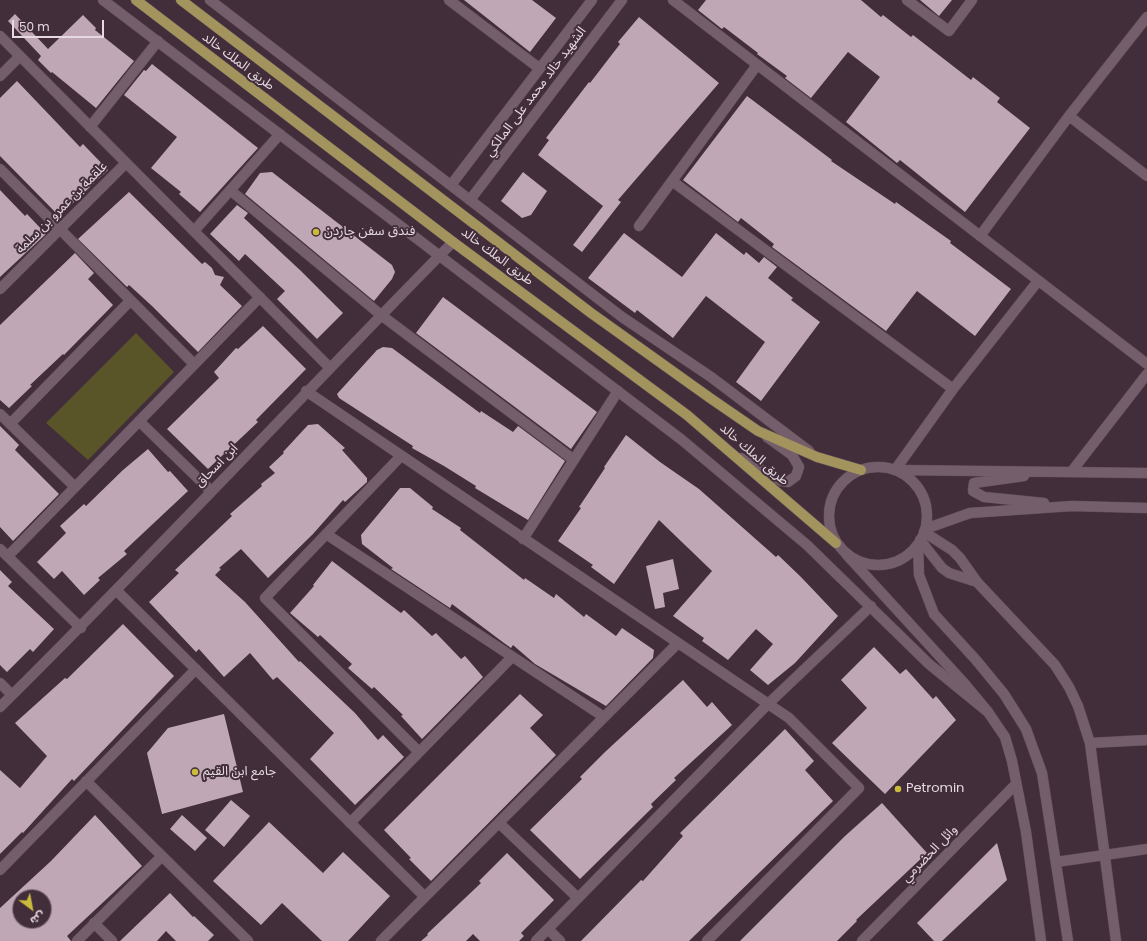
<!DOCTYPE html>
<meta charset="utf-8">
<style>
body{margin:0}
#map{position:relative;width:1147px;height:941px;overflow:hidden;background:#422d3a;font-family:Poppins,"Noto Sans Arabic",sans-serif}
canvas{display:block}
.north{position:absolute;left:12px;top:889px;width:40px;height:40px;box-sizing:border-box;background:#422d3a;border:1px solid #84727c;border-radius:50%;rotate:148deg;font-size:11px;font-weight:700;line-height:16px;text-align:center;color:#e6d9e0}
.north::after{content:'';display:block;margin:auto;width:14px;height:18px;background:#c9bb3b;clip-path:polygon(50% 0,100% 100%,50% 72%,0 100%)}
.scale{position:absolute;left:12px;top:20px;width:92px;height:18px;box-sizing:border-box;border:2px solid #e6d9e0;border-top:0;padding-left:5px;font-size:12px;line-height:14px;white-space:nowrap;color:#e6d9e0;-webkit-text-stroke:3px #422d3a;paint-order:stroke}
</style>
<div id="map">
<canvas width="1147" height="941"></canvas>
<div class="north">ش</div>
<div class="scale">50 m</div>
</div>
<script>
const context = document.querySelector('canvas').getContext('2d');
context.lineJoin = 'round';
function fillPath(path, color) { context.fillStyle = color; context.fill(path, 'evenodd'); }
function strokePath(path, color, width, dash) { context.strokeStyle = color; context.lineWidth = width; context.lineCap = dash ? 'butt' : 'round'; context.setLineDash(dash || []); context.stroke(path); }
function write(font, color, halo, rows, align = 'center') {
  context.font = font + ' Poppins,"Noto Sans Arabic",sans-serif'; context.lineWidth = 4; context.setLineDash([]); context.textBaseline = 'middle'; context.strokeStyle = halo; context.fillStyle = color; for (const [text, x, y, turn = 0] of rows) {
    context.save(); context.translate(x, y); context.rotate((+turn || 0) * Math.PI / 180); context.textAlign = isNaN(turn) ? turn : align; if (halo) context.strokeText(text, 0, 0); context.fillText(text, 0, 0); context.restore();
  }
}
fillPath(new Path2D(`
 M136,333L174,372L88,460L46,423Z`), '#595528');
fillPath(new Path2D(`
 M464,0H532L556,18L530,52Z
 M706,0H861L881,17L883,15L911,37L913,35L971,80L973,77L1000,98L997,102L1030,128L965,212L900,160L897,163L846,122L880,77L848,52L811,98L785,78L787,76L757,54L758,53L724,27L722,29L698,10Z
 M920,0H952L939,16Z
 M15,14L48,49L83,15L96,28L95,30L134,61L96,108L52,72L51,73L38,60L41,56L8,21Z
 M639,17L719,83L618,200L621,202L582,252L573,245L603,206L538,155L549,140L546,138L589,82L590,83L620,44L618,42Z
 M152,64L258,148L200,212L179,194L181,192L151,168L177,137L124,95L144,70L146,71Z
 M17,81L80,147L83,144L108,170L59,216L0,156V98Z
 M747,96L832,160L831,161L895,204L896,202L951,241L950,243L1011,289L975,336L917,291L886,331L772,247L774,244L741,218L738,222L683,180Z
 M272,172L392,265L395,272L392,279L374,301L245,194L260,173Z
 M523,172L547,191L531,215L522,218L501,201Z
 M0,190L25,216L27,214L46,234L0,277Z
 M129,192L202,264L205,262L212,268L215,275L224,277L220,285L242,306L198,352L152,306L129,285L127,287L78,239Z
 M237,205L248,213L244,218L301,271L343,313L317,339L277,299L285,291L245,254L239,261L210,234Z
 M624,233L682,277L716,233L744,255L746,252L759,263L764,257L777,267L768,278L793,298L791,300L820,322L761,401L736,382L765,342L706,296L673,338L637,310L635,313L588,278Z
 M75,253L94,273L88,279L113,305L64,355L63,354L30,385L32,386L9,408L0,400V325Z
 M443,297L597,412L571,449L416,333Z
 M263,326L306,369L256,420L258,422L208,469L167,429L219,378L214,372L236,348L238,349Z
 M383,347L392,348L480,413L481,411L513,432L518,426L565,461L528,520L475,488L476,486L444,466L412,448L413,446L339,398L337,394L377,350Z
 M318,424L345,448L342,450L367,478V482L345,502L343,500L313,534L268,578L241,549L219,568L221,569L215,575L245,602L299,662L300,661L355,713L378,740L383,735L404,757L355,805L310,759L334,733L277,677L273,680L250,653L224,677L199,649L196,652L149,602L179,573L175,570L232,516L230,514L262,486L261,484L275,473L269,467L284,453L283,452L308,425Z
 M0,426L19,445L15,450L59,494L13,541L0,527Z
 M626,435L660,462L699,489L776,557L778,555L801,577L838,616L795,663L768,685L750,670L773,644L756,629L728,660L702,641L704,638L673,616L712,571L659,520L614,584L591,567L593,565L558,541L581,508L579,507L605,468L604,467Z
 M148,449L168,472L170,471L188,491L124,551L127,554L98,578L100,580L84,595L62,571L54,579L37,562L66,533L60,526L84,504L86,506L123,470Z
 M400,488H410L433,507L432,509L461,528L460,530L524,580L525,578L554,598L556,594L584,617L586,614L616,636L622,628L654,650L653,658L606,706L535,664L513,645L511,648L504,643L452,604L450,608L391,569L393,568L362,544L361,535Z
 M673,559L679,589L663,593L665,607L655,609L646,566Z
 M332,561L401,613L404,610L432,636L436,633L461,659L465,656L483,677L422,739L401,716L403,715L374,687L372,689L348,668L352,664L320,635L318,637L290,613L314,586L313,585Z
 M0,570L12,582L8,586L54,629L33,652L30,649L7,672L0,665Z
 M123,624L174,676L74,781L72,779L23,833L22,832L0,854V770L20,788L47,756L15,723L65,678L67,679Z
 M874,647L900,674L906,669L933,699L936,696L956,720L885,794L832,743L867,708L841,680Z
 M683,680L707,707L712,702L732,725L674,778L676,780L651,804L653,807L580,879L530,830L582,779L580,777L605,752Z
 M520,694L543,715L530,728L556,755L431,881L409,859L411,858L384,830Z
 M224,714L243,792L162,814L147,753L168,728Z
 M785,729L814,761L805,770L833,801L689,941H581L641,880L643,881L683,836L680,833Z
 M231,800L250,816L224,847L205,830Z
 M882,803L927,853L856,920L857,921L837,941H740L845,836Z
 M95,815L142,866L67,936L71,941H0V908L51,861ZM20,897H44V921H20Z
 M182,815L207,838L195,851L170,829Z
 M269,822L323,873L343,852L390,896L348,941H322L282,903L261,925L213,881Z
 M997,843L1007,880L942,941H934L917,923Z
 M507,853L554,900L521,933L524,936L519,941H480L473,934L466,941H421L428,935L427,934L481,883L479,881Z
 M170,893L193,917L194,916L214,935L208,941H176L166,931L157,941H120Z`), '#c0a7b5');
const minor = new Path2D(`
 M449,0L539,68
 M673,0L1147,364
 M907,0L949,31L972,0
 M0,36L329,367
 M0,76L20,56
 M1069,116L1147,176
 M90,127L158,41
 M0,169L194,364
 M672,181L757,65
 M451,185L592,0
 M230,190L381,315L574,460
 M470,200L622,0
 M639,226L672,181L953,389
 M194,231L280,134
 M980,236L1069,116L1147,17
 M0,289L126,163
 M306,391L789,718L859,788L707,941
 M0,414L75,487
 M139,421L211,491
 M10,424L130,301
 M401,456L265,598L419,752
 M895,470L953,389L1038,281
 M1072,471L1147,374
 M924,532L952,550L960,558L977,582L1055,665L1069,687L1078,706L1090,743L1116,941
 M326,534L604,717
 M523,539L618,391
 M920,540L942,568L949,573L977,582
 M0,549L81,628
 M8,556L260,297
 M116,590L425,897
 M0,683L12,695
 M0,707C154,555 301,396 453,242
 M1090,743L1147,740
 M86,781L248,941
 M350,823L512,657
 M499,823L578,898
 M1056,862L1147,849
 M0,870L196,669
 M94,923L112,941
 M548,929L560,941
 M77,941L162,856
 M381,941L678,643
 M536,941L768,704L871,606
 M862,941L1016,784`);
const tertiary = new Path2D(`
 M918,545L919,575L934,614L976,660L1004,694L1026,729L1042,773L1068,941
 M846,554L964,683L988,712L1005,737L1012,761L1026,832L1041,941`);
const secondary = new Path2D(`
 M103,0L682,440L807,545L929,664L988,712
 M210,0L622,317L711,377L809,451
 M741,458L781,481L788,482L796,476L799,467L792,455L767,437
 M829 516a49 49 0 1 1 98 0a49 49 0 1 1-98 0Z
 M897,470L1147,473
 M1024,476L974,483L973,491L984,497L1044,503
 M925,529L970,513L1072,506L1147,508`);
const primary = new Path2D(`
 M136,0L453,242L687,415L836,543
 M181,0L591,313L710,398L758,431L817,457L861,470`);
strokePath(minor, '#5d4c56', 11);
strokePath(tertiary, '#5d4c56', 11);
strokePath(secondary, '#5d4c56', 11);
strokePath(primary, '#5d4c56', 11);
strokePath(minor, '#755e6b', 10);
strokePath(tertiary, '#755e6b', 10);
strokePath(secondary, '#755e6b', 10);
strokePath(primary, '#a3935c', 10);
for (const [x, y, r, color] of [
 [316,232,4,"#c9bb3b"],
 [195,772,4,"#c9bb3b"],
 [898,789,4,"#c9bb3b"]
]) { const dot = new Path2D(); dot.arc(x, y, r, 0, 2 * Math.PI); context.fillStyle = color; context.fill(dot); strokePath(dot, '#422d3a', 1.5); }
write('13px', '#e6d9e0', '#422d3a', [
 ["طريق الملك خالد",238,62,37],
 ["الشهيد خالد محمد على المالكي",536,92,-53],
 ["علقمة بن عمرو بن سلمة",62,208,-45],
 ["طريق الملك خالد",497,257,37],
 ["طريق الملك خالد",754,455,41],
 ["ابن اسحاق",217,466,-46],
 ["وائل الحضرمي",930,854,-46]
]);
write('13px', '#e6d9e0', '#422d3a', [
 ["فندق سفن جاردن",324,232],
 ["جامع ابن القيم",203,772],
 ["Petromin",906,789]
], 'left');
</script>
